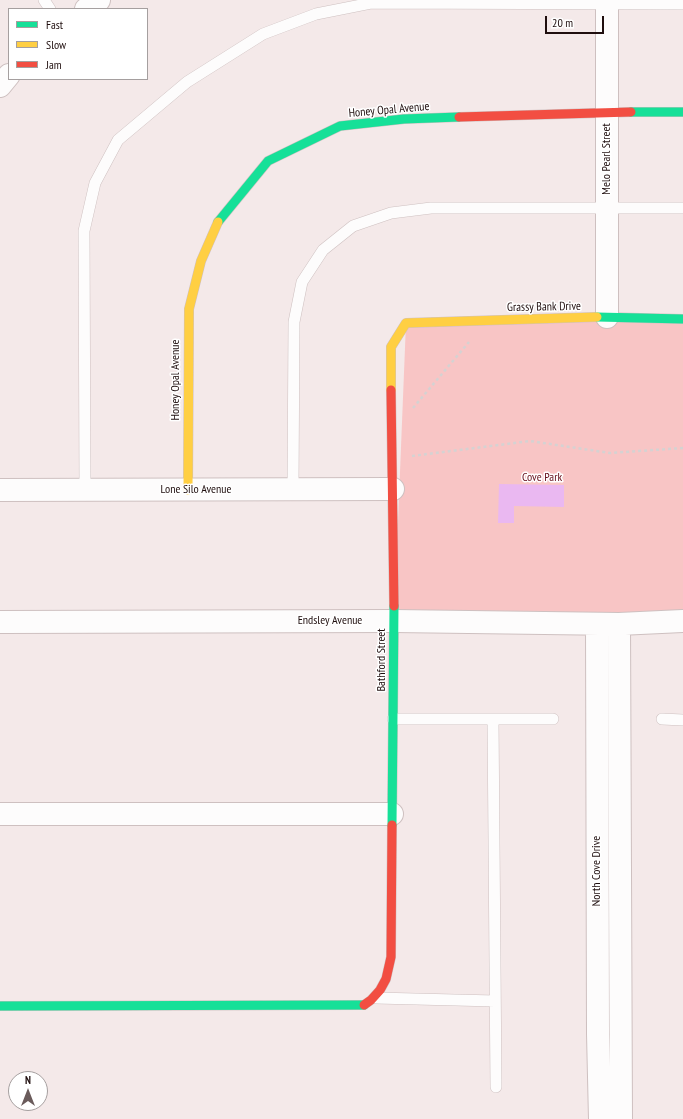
<!DOCTYPE html>
<style>
body{margin:0}
#map{position:relative;width:683px;height:1119px;overflow:hidden;background:#f4e9e9;font-family:"PT Sans Narrow",sans-serif}
canvas{display:block}
.legend{position:absolute;left:8px;top:8px;width:140px;height:72px;box-sizing:border-box;background:#fff;border:1px solid #a59f9f;margin:0;padding:5px 7px;list-style:none;font-size:12px;color:#1f0e0e}
.legend li{display:flex;align-items:center;gap:8px;height:20px}
.legend b{width:20px;border:1px solid #a59f9f}
.north{position:absolute;left:8px;top:1071px;width:40px;height:40px;box-sizing:border-box;background:#fff;border:1px solid #a59f9f;border-radius:50%;rotate:0deg;font-size:11px;font-weight:700;line-height:16px;text-align:center;color:#1f0e0e}
.north::after{content:'';display:block;margin:auto;width:14px;height:18px;background:#6a5b5b;clip-path:polygon(50% 0,100% 100%,50% 72%,0 100%)}
.scale{position:absolute;left:545px;top:16px;width:59px;height:18px;box-sizing:border-box;border:2px solid #1f0e0e;border-top:0;padding-left:5px;font-size:12px;line-height:14px;white-space:nowrap;color:#1f0e0e;-webkit-text-stroke:3px #fff;paint-order:stroke}
</style>
<div id="map">
<canvas width="683" height="1119"></canvas>
<ul class="legend">
<li><b style="height:5px;background:#16e098"></b>Fast</li>
<li><b style="height:5px;background:#ffcf43"></b>Slow</li>
<li><b style="height:5px;background:#f24e42"></b>Jam</li>
</ul>
<div class="north">N</div>
<div class="scale">20 m</div>
</div>
<script>
const context = document.querySelector('canvas').getContext('2d');
context.lineJoin = 'round';
function fillPath(path, color) { context.fillStyle = color; context.fill(path, 'evenodd'); }
function strokePath(path, color, width, dash) { context.strokeStyle = color; context.lineWidth = width; context.lineCap = dash ? 'butt' : 'round'; context.setLineDash(dash || []); context.stroke(path); }
function write(font, color, halo, rows, align = 'center') {
  context.font = font + ' "PT Sans Narrow",sans-serif'; context.lineWidth = 3; context.setLineDash([]); context.textBaseline = 'middle'; context.strokeStyle = halo; context.fillStyle = color; for (const [text, x, y, turn = 0] of rows) {
    context.save(); context.translate(x, y); context.rotate((+turn || 0) * Math.PI / 180); context.textAlign = isNaN(turn) ? turn : align; if (halo) context.strokeText(text, 0, 0); context.fillText(text, 0, 0); context.restore();
  }
}
fillPath(new Path2D(`
 M683,321V620L394,621L406,323Z`), '#f8c5c5');
fillPath(new Path2D(`
 M499,484L564,485V507L514,506V523H498Z`), '#eab8f1');
const lane = new Path2D(`
 M44,0L50,9
 M293,489L294,322L302,282L323,250L353,226L391,213L431,208H683
 M85,490L84,231L95,183L118,140L187,82L263,34L316,14L371,3L683,4
 M393,719H553
 M493,719L496,1087
 M662,719L683,720
 M376,998L495,1001`);
const street = new Path2D(`
 M607,0V317
 M86,9L99,0
 M0,86L9,75
 M0,490L393,489
 M0,622L394,621L619,624L683,621
 M597,624L598,1034L600,1119
 M619,624L621,1119
 M0,814H392`);
const fast = new Path2D(`
 M631,112H683
 M218,222L268,161L340,126L404,119L459,117
 M597,317L683,319
 M392,825L394,606
 M0,1006L364,1005`);
const slow = new Path2D(`
 M391,390V347L406,323L597,317
 M188,490L189,309L201,261L218,222`);
const jam = new Path2D(`
 M459,117L631,112
 M391,390L394,606
 M364,1005L371,1000L380,990L386,979L391,957L392,825`);
strokePath(lane, '#cec0c0', 12);
strokePath(street, '#cec0c0', 24);
strokePath(fast, '#cec0c0', 10);
strokePath(slow, '#cec0c0', 10);
strokePath(jam, '#cec0c0', 10);
strokePath(new Path2D(`
 M413,408L469,342
 M412,456L530,441L610,453L683,448`), '#d5d2d2', 2.5, [3, 3]);
strokePath(lane, '#fdfcfc', 11);
strokePath(street, '#fdfcfc', 22);
strokePath(fast, '#16e098', 9);
strokePath(slow, '#ffcf43', 9);
strokePath(jam, '#f24e42', 9);
write('12px', '#1f0e0e', '#fff', [
 ["Honey Opal Avenue",389,110,-5],
 ["Melo Pearl Street",607,159,-90],
 ["Grassy Bank Drive",544,307,-1],
 ["Honey Opal Avenue",176,380,-90],
 ["Lone Silo Avenue",196,490],
 ["Endsley Avenue",330,621],
 ["Bathford Street",382,660,-90],
 ["North Cove Drive",597,871,-90]
]);
write('12px', '#640d19', '#fff', [
 ["Cove Park",542,478]
]);
</script>
